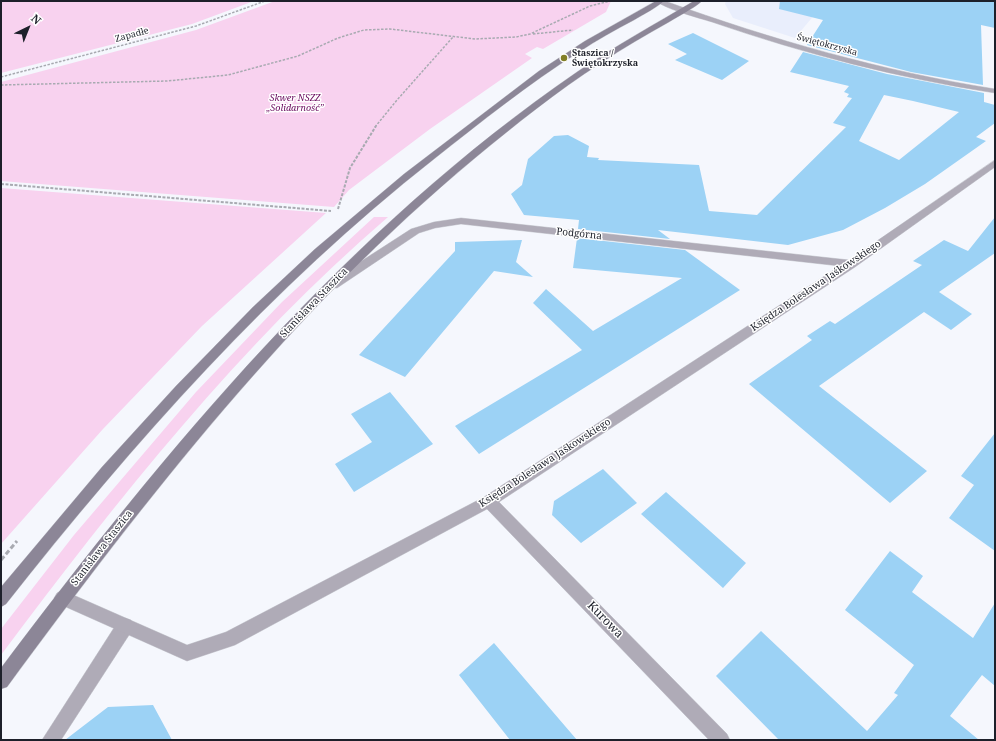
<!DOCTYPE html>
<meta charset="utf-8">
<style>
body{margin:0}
#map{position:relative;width:996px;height:741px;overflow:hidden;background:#f5f7fd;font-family:"Noto Serif",serif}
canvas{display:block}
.frame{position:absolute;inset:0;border:2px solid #1d202a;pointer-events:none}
.north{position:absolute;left:8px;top:8px;width:40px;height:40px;-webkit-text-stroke:3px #fff;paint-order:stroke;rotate:43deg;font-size:11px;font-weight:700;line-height:16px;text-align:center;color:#1d202a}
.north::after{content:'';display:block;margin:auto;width:14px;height:18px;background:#1d202a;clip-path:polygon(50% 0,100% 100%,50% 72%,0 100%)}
</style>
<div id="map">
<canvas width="996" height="741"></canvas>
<div class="frame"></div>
<div class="north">N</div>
</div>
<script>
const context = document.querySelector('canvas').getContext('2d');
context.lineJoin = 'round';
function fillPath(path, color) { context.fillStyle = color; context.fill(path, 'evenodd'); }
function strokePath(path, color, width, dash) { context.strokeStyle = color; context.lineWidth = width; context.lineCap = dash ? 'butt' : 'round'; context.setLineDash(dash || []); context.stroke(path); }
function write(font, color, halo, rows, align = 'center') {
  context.font = font + ' "Noto Serif",serif'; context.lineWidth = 3; context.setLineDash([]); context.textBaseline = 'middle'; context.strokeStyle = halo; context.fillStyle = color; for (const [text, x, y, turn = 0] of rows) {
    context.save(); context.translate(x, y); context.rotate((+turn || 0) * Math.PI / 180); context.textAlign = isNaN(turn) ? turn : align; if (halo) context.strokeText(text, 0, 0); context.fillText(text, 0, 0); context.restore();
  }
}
fillPath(new Path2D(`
 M726,1H826L795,38L733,18L725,4Z`), '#e9eefc');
fillPath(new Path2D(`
 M1,1H254L192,24L1,73Z
 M275,1H611L606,12L543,49L537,47L525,54L532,58L430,129L349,190L334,207L1,181V82L196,30Z
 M1,188L326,213L202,326L103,429L1,544Z
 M374,217H388C240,344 118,499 1,655V629L74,535L196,392L282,302Z`), '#f8d2ef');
fillPath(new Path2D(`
 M780,1H995V28L981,25L983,85L911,72L807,45L823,20L779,9Z
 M693,33L749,61L722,80L675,60L687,54L668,44Z
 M803,52L887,74L984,93V102L995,105V123L976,137L986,141L925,184L885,208L843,230L788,245L658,230L670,239L578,229L579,220L524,215L511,194L522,185L528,159L554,136L568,135L589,146L587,157L599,158L598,160L699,165L709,211L757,215L846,127L833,123L852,98L847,97L849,94L844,92L849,86L790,72ZM884,95L913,101L959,112L899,160L859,141Z
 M995,217V253L939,292L972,314L951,330L924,312L819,386L927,471L890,503L749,384L812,340L807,336L830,321L835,324L922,265L913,261L944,240L968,251Z
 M577,238L685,250L740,290L479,454L455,426L582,350L533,303L546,289L593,331L682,278L573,268Z
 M522,240L516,262L533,277L494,271L405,377L359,355L455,251V242Z
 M390,392L433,444L354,492L335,464L372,442L351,414Z
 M995,433V551L949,518L974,485L961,476Z
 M603,469L637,503L581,543L552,515L554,501Z
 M666,492L746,563L723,588L641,514Z
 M890,551L923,576L912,592L973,638L995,603V686L982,675L950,716L979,740H779L716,676L761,631L867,731L898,695L894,693L914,665L845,610Z
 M494,643L541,698L577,740H510L459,675Z
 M153,705L172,740H65L108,707Z`), '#9cd2f5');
const service = new Path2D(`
 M125,618L131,620L133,626L131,632L61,740H42L119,620Z`);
const minor = new Path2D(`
 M995,160V167L855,267L499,502L727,734L730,740H709L487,509L235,645L187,661L57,603L54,598L57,593L62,590L187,645L226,632L484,497L840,266L461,224L435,228L419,233L337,288H329L328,285L329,282L411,229L434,222L461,218L849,260Z`);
const tertiary = new Path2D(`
 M656,1H665C773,40 882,71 995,89V93C898,78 805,54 712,22C699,18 665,9 656,1Z`);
const secondary = new Path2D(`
 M656,1H664C656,8 644,14 634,20C615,30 597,40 579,52C528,84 481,122 434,159C271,287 134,442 6,604L1,607V587L102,467L176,386L253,307L315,249L404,174L539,71L585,41Z
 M694,1H702C693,9 680,15 669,22C646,35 623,48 601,63C557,91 515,125 475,158C292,310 147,497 7,687L1,689V668C168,446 347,230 577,72C615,46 655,24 694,1Z`);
strokePath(service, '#d2d5db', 1);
strokePath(minor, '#d2d5db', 1);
strokePath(tertiary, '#d2d5db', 1);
strokePath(secondary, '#d2d5db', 1);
strokePath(new Path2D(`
 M533,34L573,30
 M1,77L196,26L265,1
 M1,85L167,81L228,75L298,56L338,38L364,30L390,29L475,39L516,37L530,34L590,6L610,1
 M375,127L397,100L453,37`), '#a8aab1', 1.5, [2.5, 1.5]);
strokePath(new Path2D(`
 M1,184L331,211
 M338,209L350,168L376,126`), '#a8aab1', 2, [3, 1.5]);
strokePath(new Path2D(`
 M1,560L17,541`), '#a8aab1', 3, [5, 2.5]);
fillPath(service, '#afabb7');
fillPath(minor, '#afabb7');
fillPath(tertiary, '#afabb7');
fillPath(secondary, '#8c8697');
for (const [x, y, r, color] of [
 [564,58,4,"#827f27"]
]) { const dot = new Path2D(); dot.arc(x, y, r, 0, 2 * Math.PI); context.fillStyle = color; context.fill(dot); strokePath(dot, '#fff', 1.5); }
write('9px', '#1d202a', '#fff', [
 ["Zapadłe",132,35,-15],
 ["Świętokrzyska",827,45,15]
]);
write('bold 9px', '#1d202a', '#fff', [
 ["Staszica /",572,53],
 ["Świętokrzyska",572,63]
], 'left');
write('italic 9px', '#67075c', '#fff', [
 ["Skwer NSZZ",295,98],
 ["„Solidarność”",295,108]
]);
write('10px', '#1d202a', '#fff', [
 ["Podgórna",579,234,6],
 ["Księdza Bolesława Jaśkowskiego",816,286,-34],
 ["Stanisława Staszica",314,303,-46],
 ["Księdza Bolesława Jaśkowskiego",545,463,-33],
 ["Stanisława Staszica",102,548,-52]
]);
write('12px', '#1d202a', '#fff', [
 ["Kurowa",605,620,46]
]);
</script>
